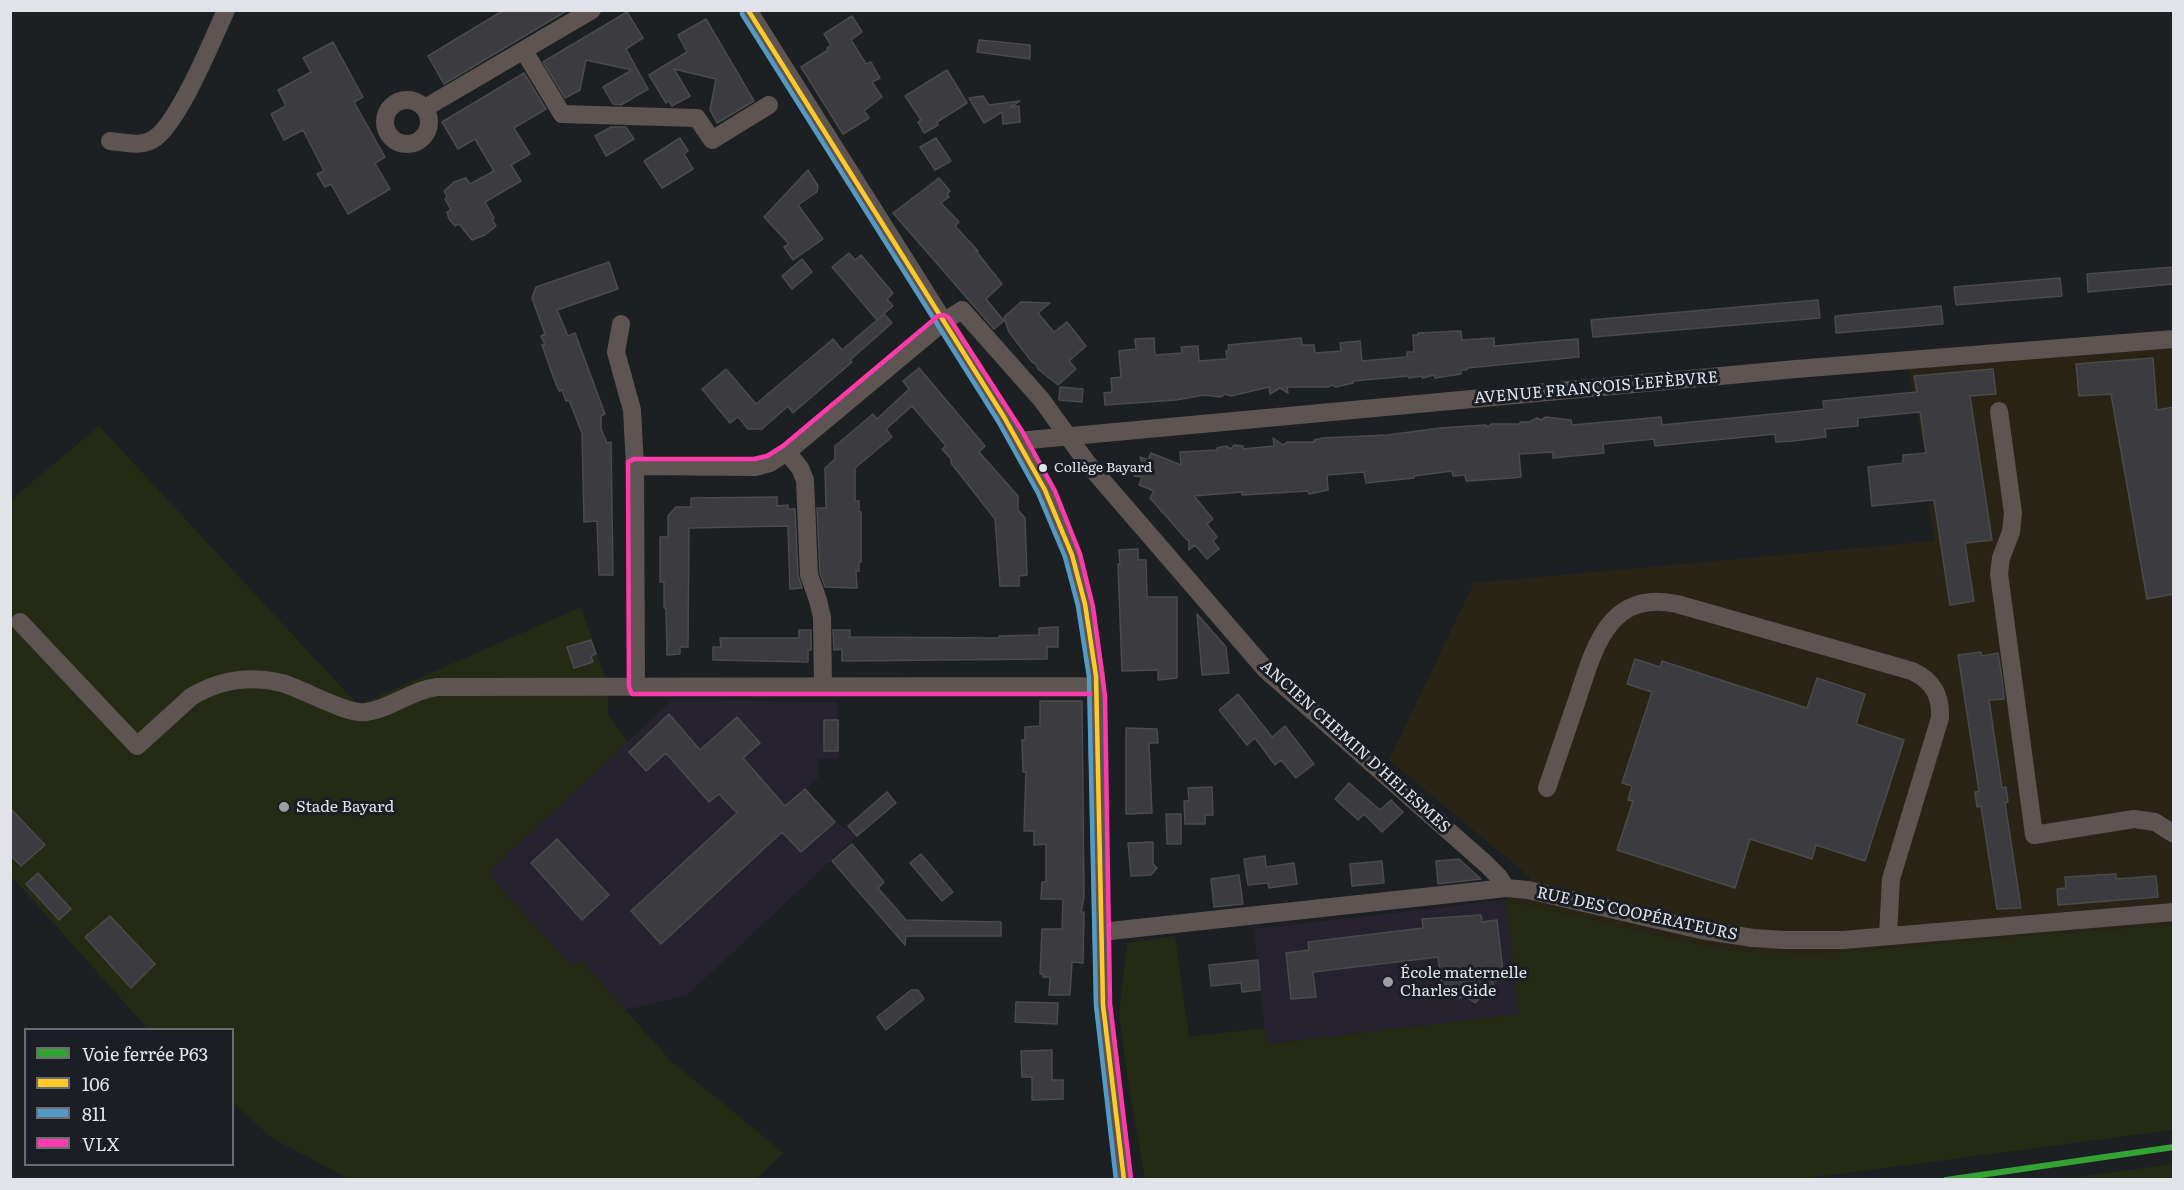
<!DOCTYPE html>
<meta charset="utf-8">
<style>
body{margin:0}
#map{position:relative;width:2184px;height:1190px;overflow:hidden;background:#1d2023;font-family:Literata,serif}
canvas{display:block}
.frame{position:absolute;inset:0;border:12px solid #e1e3e8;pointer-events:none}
.legend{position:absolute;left:24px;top:1028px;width:210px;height:138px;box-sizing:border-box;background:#1b1f25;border:2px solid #6a6d73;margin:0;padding:8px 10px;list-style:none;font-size:18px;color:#e1e3e8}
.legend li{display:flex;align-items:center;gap:12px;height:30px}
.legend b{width:30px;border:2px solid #6a6d73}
</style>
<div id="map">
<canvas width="2184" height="1190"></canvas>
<div class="frame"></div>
<ul class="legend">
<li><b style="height:8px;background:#33a333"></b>Voie ferrée P63</li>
<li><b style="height:8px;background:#feca28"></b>106</li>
<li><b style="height:8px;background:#539bc5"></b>811</li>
<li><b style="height:8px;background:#ff3aaa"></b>VLX</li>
</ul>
</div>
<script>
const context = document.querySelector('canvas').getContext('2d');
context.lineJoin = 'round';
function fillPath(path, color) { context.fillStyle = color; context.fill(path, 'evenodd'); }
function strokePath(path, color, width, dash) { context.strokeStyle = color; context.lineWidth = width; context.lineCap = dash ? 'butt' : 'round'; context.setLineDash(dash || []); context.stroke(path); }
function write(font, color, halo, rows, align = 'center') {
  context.font = font + ' Literata,serif'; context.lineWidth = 6; context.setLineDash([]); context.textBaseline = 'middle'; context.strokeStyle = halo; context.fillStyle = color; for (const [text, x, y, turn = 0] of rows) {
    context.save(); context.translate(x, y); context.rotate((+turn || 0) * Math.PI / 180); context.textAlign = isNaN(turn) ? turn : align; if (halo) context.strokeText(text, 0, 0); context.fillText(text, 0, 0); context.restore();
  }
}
fillPath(new Path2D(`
 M2173,333V925L2030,935L1831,953L1754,952L1715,948L1506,900L1531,878L1389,760L1474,583L1935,541L1929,509L1933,500L1931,485L1906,357Z`), '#2a2416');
fillPath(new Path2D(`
 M672,700L837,702L839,758L818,759V778L805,789L835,822L857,836L687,995L613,1013L487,873Z
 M1506,900L1520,1014L1266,1044L1254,929Z`), '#272230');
fillPath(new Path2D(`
 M99,426L358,705L581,607L605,676L608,697V715L628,742L487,873L572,967L580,959L672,1062L784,1153L756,1179H349L272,1138L233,1103L232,1030L148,1029L11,876V500Z
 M1506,900L1715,948L1754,952L1831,953L2030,935L2173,925V1130L1794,1180L1145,1179L1130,1093L1119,1015L1127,943L1175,936L1189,1037L1265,1028L1267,1044L1519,1014Z
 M2173,1164V1179H2062Z`), '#242a14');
const building = new Path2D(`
 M504,10H568L444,84L428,56Z
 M627,12L643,38L626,49L648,89L621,105L613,104L603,87L632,70L586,60L580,90L565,98L543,62Z
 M852,16L862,32L851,40L866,64L871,62L880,78L872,82L882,97L864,111L869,118L843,134L801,67L828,50L827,48L831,45L824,34Z
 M706,19L754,101L717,123L710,110L716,79L674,69L690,96L672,106L669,101L666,103L649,75L687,52L678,35Z
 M979,40L1030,45V59L977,52Z
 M333,42L363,97L354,102L385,157L375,163L390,189L348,214L331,184L325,187L317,174L324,171L303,130L284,140L271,114L286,106L278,90L311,72L303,58Z
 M947,70L967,103L937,122L938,125L924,133L918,122L921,120L905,96Z
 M524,73L546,109L514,128L530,154L511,165L521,181L485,202L494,218L492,220L496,226L485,235L472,240L459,224L455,226L449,219L447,212L451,210L445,199L447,197L444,191L454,182L466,178L470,184L494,171L475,139L458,149L442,122Z
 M983,96L989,105L1020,101L1011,107L1019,106L1020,122L1003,124L1002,112L984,123L969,98Z
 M611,127H626L634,139L606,156L595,136Z
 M680,138L688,151L684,154L693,169L662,188L644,161Z
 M936,138L951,161L935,170L920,147Z
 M808,170L818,186L817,192L798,205L823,239L793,260L784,247L789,244L764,217Z
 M939,178L950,191L947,194L949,197L941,203L959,222L955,226L978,251H976L1002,284L986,299L1004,321L994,329L893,213Z
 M849,253L855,260L861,255L893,293L887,299L893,306L877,320L832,267Z
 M802,259L812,272L792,289L782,276Z
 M609,262L618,289L557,310L568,336L575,333L578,341L605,414L601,416V429L607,443L611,442L613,575H599L597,521L584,522L582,433L569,400L566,401L562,390L559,391L554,379L542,345H545L541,336L545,334L532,298L536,287Z
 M2174,267V284L2088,292L2087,274Z
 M2060,278L2062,296L1956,305L1954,287Z
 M1818,300L1820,318L1593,337L1591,320Z
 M1021,302L1050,303L1038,313L1054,332L1067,322L1086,346L1069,361L1076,369L1058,385L1038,369L1036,364L1032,362L1009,332L1004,317Z
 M1941,306L1943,324L1836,333L1835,316Z
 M884,314L892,323L850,360L852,362L793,413L788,406L762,429H748L738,417L730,423L702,389L726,369L756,404L833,339L842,350Z
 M1461,331L1462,340L1494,338V346L1578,339L1579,357L1467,368V370H1461V374L1435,378L1434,375L1422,378V376L1409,378L1408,376L1353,381V383L1336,387L1332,385L1329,387H1287L1288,393L1280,388L1270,394L1269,387L1231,396L1225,394L1221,397L1204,395L1176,400L1105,405L1104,393L1112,392L1111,378L1121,377L1119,351L1136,349L1135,339L1154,338L1155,355L1182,353L1181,347L1198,346L1199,361L1227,359L1226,351L1229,350L1228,345L1301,338L1302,345H1314L1315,353L1341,351L1340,343L1360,341L1362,361L1407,357V352H1414L1413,335H1418V333Z
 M2153,358L2157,410L2174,407V594L2147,599L2111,394L2079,396L2076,364Z
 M919,368L985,446L979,452L1018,496V510L1025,518L1027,575L1019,576V586H1000L995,519L951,463V459L942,449L946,446L912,406L886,429L892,437L855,468V501H859V512H861V562H859V571H856L857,588L825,587L820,573L817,508H826L825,468L835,459V446L873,414L877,419L909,389L903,381Z
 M1993,369L1996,394L1970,396L1992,540L1965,543L1974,601L1950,605L1934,500L1872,506L1868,467L1903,463V455L1926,453L1920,412L1858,418V426L1825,429L1826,437L1792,441L1776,442L1775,434L1655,446L1654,439L1603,444L1604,453L1553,458V452L1519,454L1521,477L1512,478L1466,481L1465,475L1453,476L1452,471L1414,476V478L1366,483L1364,472L1327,475L1328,490L1309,494L1308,491L1242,495V492L1194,496L1213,519L1207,524L1217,537L1213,541L1219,549L1207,559L1195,545L1189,550V540H1187L1150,498L1154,491L1139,485L1142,477L1134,476L1144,467L1140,457L1148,460L1151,453L1181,465L1180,452L1217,450V448L1226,446L1231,449L1234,445L1243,446V449L1274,446L1273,438L1283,445L1288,442H1314V440L1323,438L1388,435L1440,428L1486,425L1488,427L1491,424H1520V422H1529L1537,418L1541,420L1546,417L1571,420L1572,425L1661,417L1662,425L1824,409L1823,401L1917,392L1914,376Z
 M1060,387L1083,389L1082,402L1059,400Z
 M777,497V506L788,505V509H795L798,575L802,588L790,589L788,526L689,528L688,647H680V654L667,655L666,608H664V582H660V537H668V516L676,507H691V498Z
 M1138,549V560H1146L1147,597H1177V678L1158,680V670L1122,671L1118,564H1120L1119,550Z
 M1197,614L1226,647L1229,673L1202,675Z
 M1058,627V647H1047V659L842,661V649L834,650L833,630H850V637L999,638V636L1039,635V628Z
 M799,630H811V650H808V662L713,660V647H721L720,638H799Z
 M591,640L596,654L591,656L593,662L574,668L567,647Z
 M1981,652L1982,656L1998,653L2002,678L2004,699L1989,700L2002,788L2006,787L2008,802L2005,803L2021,908L1997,909L1981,806L1977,807L1975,792L1979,791L1958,655Z
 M1635,659L1660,667L1662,661L1807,708L1817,678L1865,694L1856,724L1904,740L1865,861L1816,845L1812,859L1750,839L1735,888L1617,850L1633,801L1628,800L1632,786L1622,783L1652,692L1627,684Z
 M1238,694L1272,737L1285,726L1314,764L1296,778L1281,760L1275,765L1255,738L1247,745L1219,710Z
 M1040,701H1082L1084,898L1081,912H1084L1083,963L1072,962L1070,995H1049L1050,977H1043V974H1040L1042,929H1062L1063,899H1041L1042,882H1046V844L1034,845V831H1024L1026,772H1023L1022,740H1025V727L1040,726Z
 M669,714L700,750L737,717L760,743L743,758L785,806L805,789L835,822L801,852L782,832L661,944L631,911L737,813L719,794L709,802L666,753L646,771L629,752Z
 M824,720H838V751H824Z
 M1126,728L1157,729L1158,743H1149L1152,813L1126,814Z
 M1349,783L1380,810L1391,800L1403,812L1382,832L1364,814L1358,820L1335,799Z
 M1212,787L1213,815H1205V824H1185L1184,801H1189L1188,788Z
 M887,792L896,803L857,836L848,826Z
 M10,808L45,845L21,866L10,855Z
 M1166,814H1181V844H1167Z
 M557,839L609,895L582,920L531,863Z
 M1153,842V864L1157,868L1151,875L1131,876L1128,843Z
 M852,844L884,882L878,888L906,920L1001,922V936H906L905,945L832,861Z
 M921,854L953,892L942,901L910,863Z
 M1265,856L1266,867L1294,863L1297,884L1269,888L1268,883L1248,885L1244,859Z
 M1459,859L1481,879L1438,884L1436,861Z
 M1382,861L1384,883L1352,886L1350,864Z
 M38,873L71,909L59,920L26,884Z
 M2116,874V879L2156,876L2158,897L2058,905L2057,889L2066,888L2065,877Z
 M1239,875L1243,904L1214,907L1211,879Z
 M1481,915L1482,922L1497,920L1504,980L1493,981L1495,993L1482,995L1475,1003L1467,997L1454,998L1452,986L1442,987L1438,957L1313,972L1316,997L1291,999L1286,953L1309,950L1308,942L1423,928L1422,919Z
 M110,916L155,964L131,988L85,937Z
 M1258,960L1260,990L1242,992L1241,983L1211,986L1209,965Z
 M911,990H918L924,999L886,1030L877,1017Z
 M1016,1002L1058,1003L1057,1024L1015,1022Z
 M1052,1050V1080H1063V1099L1032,1100V1077H1022L1021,1051Z`);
fillPath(building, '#3c3c40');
strokePath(building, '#4b4b4d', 1.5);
strokePath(new Path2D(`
 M748,10L1004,417L1045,490L1072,555L1085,604L1096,676L1103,1005L1124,1180
 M524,51L562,114L697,118L712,140L769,105
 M385 122a22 22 0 1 1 44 0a22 22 0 1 1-44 0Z
 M425,108L592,10
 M110,141C123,142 140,147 152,140C177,127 213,39 226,10
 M621,324L616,352L632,410L635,466
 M1999,411L2013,513L2011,532L2001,558L1999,574L2034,835L2134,819L2155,822L2174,834
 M1018,441L1796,369L2174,339
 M787,452L800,468L805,480L809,575L818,600L822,617L823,687
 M20,622L137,746L191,697C219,680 249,675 282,683C303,689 347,715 366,712C391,709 411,690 437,687L1097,686
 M636,687L635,466L755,467L770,463L787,452L943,322L962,310L1041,399L1088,464L1266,670L1486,864L1498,876L1506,888
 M1547,788C1557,759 1567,729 1577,700C1594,649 1608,589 1677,604L1912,671C1933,681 1941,695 1940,718L1891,879L1888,935
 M1101,932L1506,888L1528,890L1701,930L1753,938L1784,940H1843L2174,912`), '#5e5553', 18);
strokePath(new Path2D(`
 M748,10L1004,417L1045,490L1072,555L1085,604L1096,676L1103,1005L1124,1180`), '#feca28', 4.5);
strokePath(new Path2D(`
 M742,14L998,421L1038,493L1065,557L1078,606L1089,677L1096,1005L1116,1180`), '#539bc5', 4.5);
strokePath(new Path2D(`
 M1090,694H632L629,687L628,462L634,459H754L767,456L783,446L938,316L944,315L949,318L1022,431L1055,491L1080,554L1093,607L1105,696L1110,1004L1131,1179`), '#ff3aaa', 4.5);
strokePath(new Path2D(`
 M1946,1180L2174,1147`), '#33a333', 6);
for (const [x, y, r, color] of [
 [1043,468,5,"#e1e3e8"],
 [284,807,6,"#9c9fa3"],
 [1388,982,6,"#9c9fa3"]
]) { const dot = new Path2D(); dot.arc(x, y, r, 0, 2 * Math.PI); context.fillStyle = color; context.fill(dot); strokePath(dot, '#1b1f25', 2); }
write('14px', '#e1e3e8', '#1b1f25', [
 ["Collège Bayard",1054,468]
], 'left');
write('16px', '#e1e3e8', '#1b1f25', [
 ["AVENUE FRANÇOIS LEFÈBVRE",1596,388,-5],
 ["ANCIEN CHEMIN D'HELESMES",1355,747,42],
 ["RUE DES COOPÉRATEURS",1637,914,12]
]);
write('16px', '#e1e3e8', '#1b1f25', [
 ["Stade Bayard",296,807],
 ["École maternelle",1400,973],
 ["Charles Gide",1400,991]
], 'left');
</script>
